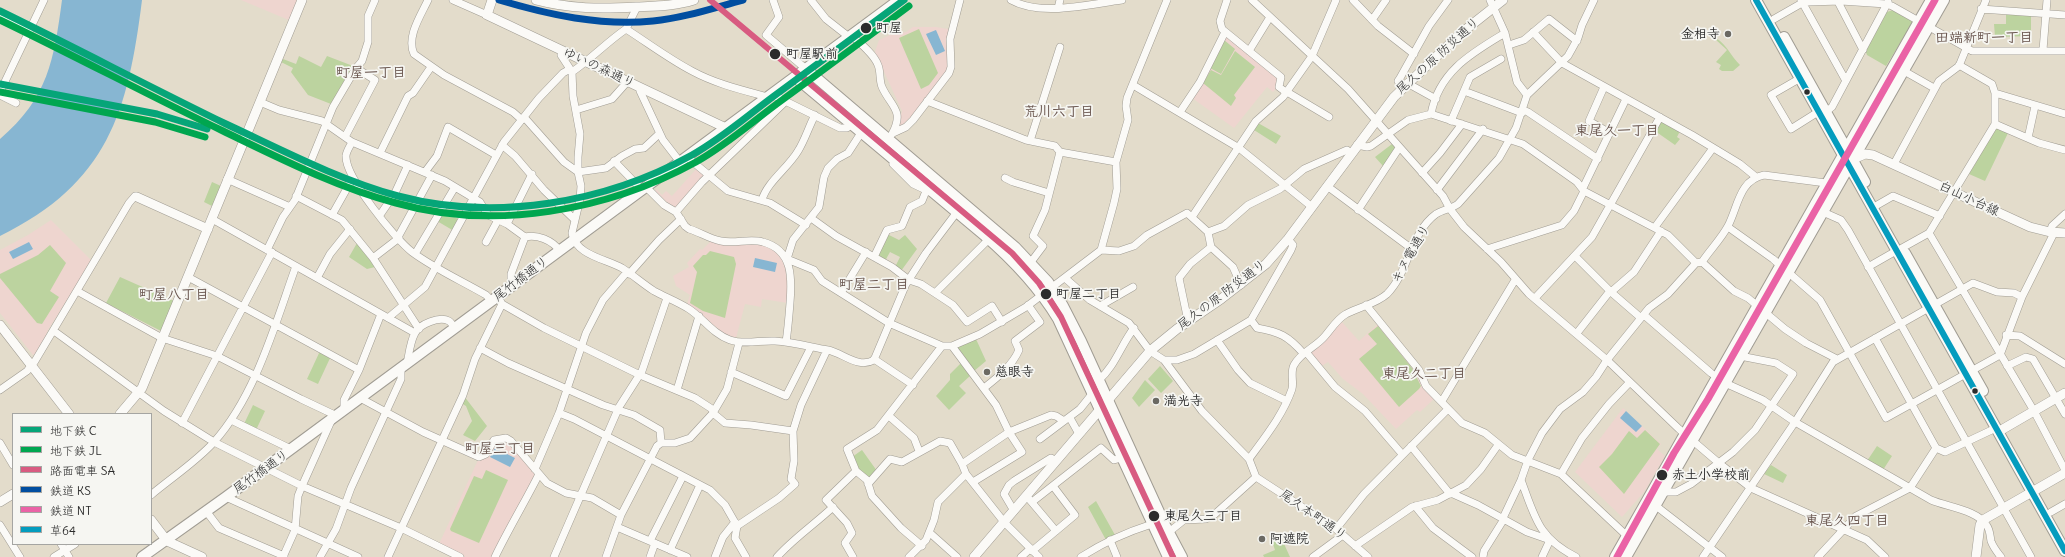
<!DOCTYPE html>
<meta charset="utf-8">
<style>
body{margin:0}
#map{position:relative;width:2065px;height:557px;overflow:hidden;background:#e3dccb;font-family:Delius,"Klee One",sans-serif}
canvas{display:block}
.legend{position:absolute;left:12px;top:413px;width:140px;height:132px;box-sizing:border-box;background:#f6f6f2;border:1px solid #a5a5a2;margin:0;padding:5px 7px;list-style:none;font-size:12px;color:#2b2b2b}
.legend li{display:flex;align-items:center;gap:8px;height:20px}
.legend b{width:20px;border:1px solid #a5a5a2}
</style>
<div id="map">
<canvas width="2065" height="557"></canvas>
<ul class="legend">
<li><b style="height:5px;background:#06a578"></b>地下鉄 C</li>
<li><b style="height:5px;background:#00a650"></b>地下鉄 JL</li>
<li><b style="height:5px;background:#d85b81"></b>路面電車 SA</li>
<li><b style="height:5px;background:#014ea0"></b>鉄道 KS</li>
<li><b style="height:5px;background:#ea63a6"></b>鉄道 NT</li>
<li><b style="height:5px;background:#049cbe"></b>草64</li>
</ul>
</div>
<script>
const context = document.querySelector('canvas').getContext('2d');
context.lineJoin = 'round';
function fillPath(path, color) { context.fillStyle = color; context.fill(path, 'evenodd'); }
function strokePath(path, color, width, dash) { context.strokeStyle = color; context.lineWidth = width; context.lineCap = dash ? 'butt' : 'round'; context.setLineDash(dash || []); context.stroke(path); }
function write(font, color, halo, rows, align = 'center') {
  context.font = font + ' Delius,"Klee One",sans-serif'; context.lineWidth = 3.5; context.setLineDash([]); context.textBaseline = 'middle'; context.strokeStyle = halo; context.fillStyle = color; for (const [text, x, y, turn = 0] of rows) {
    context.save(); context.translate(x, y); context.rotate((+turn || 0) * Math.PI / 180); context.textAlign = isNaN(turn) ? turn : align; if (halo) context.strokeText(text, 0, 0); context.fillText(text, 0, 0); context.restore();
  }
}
fillPath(new Path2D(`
 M241,0H298L291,21Z
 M913,27H936L948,29L949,31L950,67L912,118L901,127L899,123L902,111L875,52L879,40L892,34L906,32Z
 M1228,36L1279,79L1277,88L1273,92L1267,87L1234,128L1192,98L1225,37Z
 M698,167L708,175L675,209L655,192L656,189L662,195L666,191L672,196Z
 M51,220L92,261L48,330L39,352L33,355L0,313V250L28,235Z
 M711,241L753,242L772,247L787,264L788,303L762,299L761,307L745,304L736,338L724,334L695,309L687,304L690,295L676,286L673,276L689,267L687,263L700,249L702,250Z
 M1341,321L1359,341L1379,323L1416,369L1435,398L1420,412L1417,410L1396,429L1363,394L1343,379L1328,362L1320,367L1308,352Z
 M1623,408L1661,444L1657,449L1665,456L1644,492L1622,517L1575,472Z
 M501,440L510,442L534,472L535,478L494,557H465L439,544L479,458L492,445Z`), '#eed5cf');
fillPath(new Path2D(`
 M1893,10L1913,22L1886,66L1867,55L1865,49L1887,12Z
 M2006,13L2031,15V36L1995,37L1994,24H2006Z
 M919,29L938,73L929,85L921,89L899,38Z
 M1716,38C1728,46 1730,55 1740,65L1733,71H1722L1719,69L1721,65L1716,62L1727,50L1715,39Z
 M1224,40L1235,49L1221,74L1210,68Z
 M1235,51L1255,67L1234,95L1236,98L1231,106L1203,83L1211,70L1221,75Z
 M299,56L321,67L327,56L353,66L331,104L308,95L291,72L293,68L281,62L283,59L296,64Z
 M1660,121L1680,131L1677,137L1680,139L1675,145L1655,131Z
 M1258,123L1281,136L1276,144L1254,130Z
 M1996,128L2008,133L1985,181L1969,174Z
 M1392,144L1396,149L1383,166L1375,157Z
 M212,182L221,186L212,206L204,202Z
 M443,211L460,220L454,231L437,221Z
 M887,234L899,240L905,235L917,249L901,271L895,267L900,257L890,252L885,261L875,256Z
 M357,243L375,267L367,269L349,257Z
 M50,245L66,263L50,291L59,297L42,324L37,323L0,278V274L38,255Z
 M710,251L734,257L736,264L725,318L703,311L690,303L697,272L693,266L703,255H706Z
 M120,277L174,301L161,331L106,303Z
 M1378,326L1412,368L1421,386L1419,389L1399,407L1359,359L1377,344L1368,334Z
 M976,339L986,361L974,371L957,347Z
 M320,351L331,356L318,384L307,379Z
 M961,363L971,375L959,386L966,393L949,410L936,396L950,380V374Z
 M1160,366L1173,381L1161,393L1148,379Z
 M1145,380L1155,390L1139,407L1132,398Z
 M464,396L487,426L475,441L463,435L472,421L466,406L461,403Z
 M253,405L265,411L256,430L244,424Z
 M1645,430L1660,444L1624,494L1599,467L1612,454L1629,431L1637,438Z
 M1877,446L1892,456L1883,470L1867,461Z
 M862,450L877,471L870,478C860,475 856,465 852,457Z
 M1771,465L1787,475L1783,483L1764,474Z
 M486,470L508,480L479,543L451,531L450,529L474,476L482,479Z
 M1096,501L1115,535L1106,540L1088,507Z
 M1280,535L1290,557H1264L1263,555L1275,550L1271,538Z`), '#bcd39f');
fillPath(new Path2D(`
 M62,0H142C128,112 108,183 0,236V139C48,98 54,60 62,0Z
 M936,30L945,51L936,55L926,34Z
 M29,242L33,249L13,259L9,252Z
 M755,258L777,263L775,272L753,267Z
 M1626,411L1642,426L1636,432L1620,418Z
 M495,448L515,458L510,467L490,457Z`), '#87b6d2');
const street = new Path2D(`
 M428,0C421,15 406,37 414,54L444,75L513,112L522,120
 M453,0L487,15
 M773,0L779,17L766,35L806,69
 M811,0L826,19L849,37
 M1011,0C1041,17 1090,4 1122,0
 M1227,0L1220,21L1222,29L1281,77L1279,87L1287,93
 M1252,0L1348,89L1443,196L1450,209L1464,227L1501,262L1529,294L1607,360L1679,429L1720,464L1751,488L1867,540L1885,557
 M1353,0L1378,26L1414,54
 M1490,0L1505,33L1517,82L1527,95
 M1801,0L1846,81
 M1837,0L1863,50
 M637,7L626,29C648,43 669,59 692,71C716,84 742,90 768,97
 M1058,8L1060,0
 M1981,9L2065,15
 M0,14L30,29
 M1774,19L1802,3L1808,2L1841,1L1886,4L1892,6L1972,51H2065
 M1372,20L1386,0
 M1533,32L1562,63L1692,135L1740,164L1756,177
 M851,35C860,43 874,54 878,65C881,72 879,80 882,87C891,107 905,110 892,134
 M1509,45L1524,40L1549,19L1577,41
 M2043,50L2047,0
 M563,51L561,55L572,72L573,96L580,134L578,157V172L581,186L580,199L572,233C575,255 606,259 622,268C633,275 643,284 654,291C665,297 678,302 689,309C703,318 713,334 730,340C744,345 760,340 775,341C792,342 811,347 828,350C843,353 858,369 874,360L906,284L926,253L957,212
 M1249,51L1270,17
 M1904,71L1934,88
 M572,72C591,59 607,42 626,29
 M1804,76L1771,95L1791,129L1818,112L1827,111L1832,107L1888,2
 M1407,83L1436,99
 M1133,85L1239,148L1312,207
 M1604,87L1589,121L1610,133
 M641,88L640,91L663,140L680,162
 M1402,88L1398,81L1400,78L1429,26L1448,0
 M1464,91L1522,113
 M0,92L44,0
 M1287,92L1329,117
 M1995,93L2065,114
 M771,94L840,128H847L851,125
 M0,95L16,103
 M927,101L1026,140L1055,146L1060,152L1116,162
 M260,102L279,110L322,121L352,142L445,181L480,202L488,215L507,224L525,237
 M576,110L612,99L628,81
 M1523,110L1528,112L1598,159
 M1180,112L1200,82L1225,32
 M1431,114C1439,71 1472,53 1505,33
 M524,117L564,162L578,172L606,168L622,156L635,149L644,148L659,134
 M1451,121L1470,77L1501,59
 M1995,124L2039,143L2065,150
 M893,133L906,127L913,120L949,73L951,67L950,39L960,0
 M345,137L375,80L356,68
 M2028,138L2035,106
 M1030,141L1060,47
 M352,142C350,146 346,152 346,156C345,177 395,239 412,252C435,269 462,281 486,295L492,301
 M502,145L515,156L544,190L574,219
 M1357,145L1367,147L1371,146L1408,120L1431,114L1523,144L1577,182L1584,191L1668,235L1696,263
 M380,153L408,96L413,93L431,67
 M687,157L728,191L770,203L806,225
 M614,161L642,190
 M893,164L913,184L930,192
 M1894,164L1939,81L1959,66L1986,0
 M425,172L437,156L448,127L496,155
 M1422,173L1440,153L1462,124
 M1005,178L1013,182L1049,193
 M227,179L290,207
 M1327,186L1412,249
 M646,187L664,205L676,212L685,226L689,229C700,232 709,239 721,241C735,244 750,238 763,242C793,250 792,278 790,303C789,316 788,329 786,342
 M1583,188L1626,99
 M1437,190L1483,129
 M296,196L342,220L373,258L419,329
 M762,200C767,182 788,168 798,151C805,140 809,126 815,115
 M1872,208L1893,196L1940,216
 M1358,210L1399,148
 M676,212L702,182L786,101
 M1823,212L1841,220L1848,230L2031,557
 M332,215L350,183L354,179
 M380,215L395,193L408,165
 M1192,217L1256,121L1283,97L1312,56L1336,0
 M811,218L836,236L892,267L909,280L921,284L953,305L967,322L992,306L1002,322
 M212,219L415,333
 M507,224L532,174
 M1655,227L1713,148
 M1728,227L1773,259L1820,300L1886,418L2000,355L2022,297L2054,233
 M1208,232L1224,226L1248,205L1280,189L1304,169L1347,150L1351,153
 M2050,232L2052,226L2065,214
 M1929,233L2034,411L2065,470
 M398,237L432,175
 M1288,239L1293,245L1291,250L1251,320L1257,328C1280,332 1288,336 1303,353
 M486,242L498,220
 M1902,248L1929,233L1995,124V93L1992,84L1959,65
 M1487,249L1562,225L1574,211L1584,191
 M267,250L283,217L295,200L333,107L356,68L362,61L368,42V16L375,0
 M1101,250L1119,251L1134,246L1147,235L1187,213L1208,232L1211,247L1233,267L1241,285
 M415,254L455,187
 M1575,256L1611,292L1641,318
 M874,257L887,230L902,226L910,207L922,201L926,191
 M373,258L399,238
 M787,259L814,270L822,281L889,323L942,346H952L980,334L1026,307L1101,250L1114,203L1117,189L1116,162L1128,120L1126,106L1127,98L1167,0
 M787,259L793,240L819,207L824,177L828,168L837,159L848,153L861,133
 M1031,262L1043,246L1033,236L1045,210L1060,152
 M1702,262L1734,291L1748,298L1785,329L1806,343L1837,359
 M1868,267L1896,251
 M629,274L659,240L681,219
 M188,277L359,370
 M317,278L330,254L350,229
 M1065,278L1090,300L1129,323L1150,351L1164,360H1177L1194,354L1251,320
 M514,285L511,280V274L525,237C537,234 552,240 560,251
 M77,291L162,338L217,356L301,399L337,416
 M1611,292L1634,272L1661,231
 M841,293L866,252
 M935,293L989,239
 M498,297L502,304L544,328L640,375L695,398L712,409L713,413L725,423L751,425L793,431
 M1536,297L1592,237L1660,117
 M1366,305L1419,370L1426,386L1462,423L1485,433L1512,455L1561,474L1627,536
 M1100,306L1133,287
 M1644,315L1711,373L1725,383L1763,400L1795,422L1931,500C1947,507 1978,510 1987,526C1990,530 1990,536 1991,541C1993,547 1997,552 2001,557
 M388,318L425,287L504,142L539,98L563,73L570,69
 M1188,321L1179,278L1190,264L1211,247
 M54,331L164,411L214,442L302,486L401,528L460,557
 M1577,333L1610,291
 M2006,335L2020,336L2065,364
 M1875,338L1936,448L1945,452L1996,428
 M1217,340L1238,370L1250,383L1287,401
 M952,346L996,405L1009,432L1022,452L973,482
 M480,348L508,363L603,405L634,415L660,430L661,443
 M1306,352L1335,387L1365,411L1402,454
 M874,359L913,385
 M1164,360L1202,411L1249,459L1256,477
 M407,364C409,354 410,342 415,333C420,324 439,316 449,321C451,322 453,326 455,328
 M2007,366L2026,357L2033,359L2065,414
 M731,372L786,396L811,347
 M1099,380C1115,366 1121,345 1134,328
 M984,388C998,377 1012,366 1019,350L1015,341L1040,322L1028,305
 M0,390L27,371L35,361L129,203L135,196L137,197
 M677,390L699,316
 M360,398L423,432L479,457L486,454L494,440L506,438L511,441L547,483L566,493L592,498L621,515
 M1442,401L1515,280
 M344,410V400L359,370L381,314
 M559,413L574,419L710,490L725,505L737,526L735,538L746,557
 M889,416L914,438L919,451
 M1070,418L1079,434
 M231,420L291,449
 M182,423L272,252
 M1040,439L1080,409L1092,394
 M0,443L13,465
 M1411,446L1450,494
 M1249,459C1265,437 1283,415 1292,389C1294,382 1290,372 1294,365C1301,352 1316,347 1325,336C1331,329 1338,318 1346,314C1359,307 1376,304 1387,294C1409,272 1410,233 1436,214C1442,210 1451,209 1458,204L1499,158L1516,128L1527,95L1568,56L1578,38L1582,25L1594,0
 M535,469L559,413L586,333L603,300L627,272
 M1561,474L1582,438L1609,404L1630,382
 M1256,477L1336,529L1368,557
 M1521,480C1535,517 1538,538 1576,557
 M868,484L890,459L902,462L940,441L950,443L962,464
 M1664,492H1676L1691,484L1733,452L1755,430L1793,374L1776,363L1740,356
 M1451,493L1478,505L1527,532L1550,540
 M151,495C171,478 196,462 214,442C256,395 275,324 296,266
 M226,497L358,557
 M1029,499L1056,531
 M1032,502L1101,448L1114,460L1121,458
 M1415,506L1433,528L1472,557
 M1656,506L1722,557
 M206,511L219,528L284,556
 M1014,511L1004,494L1009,485L1014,481L1051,458L1056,461
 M2051,512L2065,504
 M1503,518L1521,480L1528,460L1542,433L1560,409L1583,392L1596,377L1607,360L1649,308L1668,294L1696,263L1702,262C1710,250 1721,239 1728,226C1738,207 1739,180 1764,175L1826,183
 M0,525L20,557
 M737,526L779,498L795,484L791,479L794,461L793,431L801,405L827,350
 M617,527L687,557
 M1336,529L1364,494L1447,410
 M1169,532L1184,520L1206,519L1215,514L1256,477
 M930,533L957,557
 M1110,540L1117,557
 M650,541L683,476
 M61,544L69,557
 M922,546L901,528L872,496L867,480L856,471L847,449L877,430L942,346
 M1355,546L1412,507L1438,500L1466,485L1481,469L1498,445
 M670,550L700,485
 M1032,551L1075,515L1053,486
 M54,557L75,544
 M283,557L295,530L298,496L302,486L332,419
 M320,557L336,529L351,488L401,379V368
 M388,557L463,395L475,359L502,304
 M495,557C509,528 525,502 539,474
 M554,557L619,407L642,371L667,298
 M606,557L621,515L657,446L661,443H675L690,438L713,413L727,389L739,343
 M650,557L655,543
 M715,557L723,537L735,522
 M777,557C794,538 815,524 833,507
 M853,557L845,543L852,533L847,523L826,500L856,471
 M909,557L926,540L934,520L938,502L966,474
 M1021,557L1030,549
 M1039,557L1004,522L966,474L962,464L1009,432L1051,415L1056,416L1064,421
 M1081,557C1104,542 1127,532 1152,524
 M1313,557L1343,535
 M1483,557L1484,551L1504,519
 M1542,557L1550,540
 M1703,557L1795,422L1833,362L1973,283L1997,292L2014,293L2022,297
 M1818,557L1856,516L1910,488L1936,448`);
const secondary = new Path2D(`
 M492,0L487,15L726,128
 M536,0C570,9 601,9 636,7C656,6 675,6 694,0
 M1851,160L1865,154L1873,155L2030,227L2050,232L2065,233
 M137,197L208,229
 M0,325L69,414
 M120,414L142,388L302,0
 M2003,429L2065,393
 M0,502L13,494
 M151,520L167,541L202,557
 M974,557L1150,351L1177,329L1221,299L1266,264L1288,239L1394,97L1460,34L1503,0
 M1976,557L1980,525L1983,520L2065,473`);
const primary = new Path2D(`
 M1756,0L2065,551
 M1784,37L1865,182
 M806,69L1015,247L1048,282L1063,306L1081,341L1165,525L1182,557
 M795,77L984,235C1013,260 1038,286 1058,319L1168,557
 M1905,253L1983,391
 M142,557L226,497L899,0
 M1615,557L1931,0
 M1626,557L1944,0`);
strokePath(street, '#a09c93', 8);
strokePath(secondary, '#a09c93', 10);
strokePath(primary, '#a09c93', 12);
strokePath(street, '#fbfaf7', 7);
strokePath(secondary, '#fbfaf7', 9);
strokePath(primary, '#fbfaf7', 10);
strokePath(new Path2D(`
 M1756,0L2065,551`), '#049cbe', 6);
strokePath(new Path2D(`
 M499,0C549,15 600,26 653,21C684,18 713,8 743,0`), '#014ea0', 7);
strokePath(new Path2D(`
 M1617,557L1674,453L1708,399L1935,0`), '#ea63a6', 7);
strokePath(new Path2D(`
 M710,0L1012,253L1039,283L1061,317L1173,557`), '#d85b81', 6);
strokePath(new Path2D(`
 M0,11C76,48 150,87 226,124C282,150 339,180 398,196C495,222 605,203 692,155C721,139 747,116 774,96C817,64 861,32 904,0
 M0,84L157,114L207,129`), '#06a578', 7);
strokePath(new Path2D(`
 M0,20C75,56 148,95 223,131C279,158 336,187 396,203C494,231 607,211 696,162C725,146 751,123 778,103C822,71 865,39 909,6
 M0,92L155,122L205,137`), '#00a650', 7);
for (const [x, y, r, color] of [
 [866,28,6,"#2b2b2b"],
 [1728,34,4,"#6b6963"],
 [775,54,6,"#2b2b2b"],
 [1807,92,3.5,"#2b2b2b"],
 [1046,294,6,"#2b2b2b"],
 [987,372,4,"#6b6963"],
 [1975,391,3.5,"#2b2b2b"],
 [1156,401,4,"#6b6963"],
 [1662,475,6,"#2b2b2b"],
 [1154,516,6,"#2b2b2b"],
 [1262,539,4,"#6b6963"]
]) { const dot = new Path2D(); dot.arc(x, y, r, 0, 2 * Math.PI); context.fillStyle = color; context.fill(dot); strokePath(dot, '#f6f6f2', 1.5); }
write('bold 13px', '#2b2b2b', '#f6f6f2', [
 ["町屋",876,28],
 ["町屋駅前",786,54],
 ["町屋二丁目",1056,294],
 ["赤土小学校前",1672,475],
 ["東尾久三丁目",1164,516]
], 'left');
write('bold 13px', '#2b2b2b', '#f6f6f2', [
 ["金相寺",1720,34,"right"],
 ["慈眼寺",995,372],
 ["満光寺",1164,401],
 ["阿遮院",1270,539]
], 'left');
write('13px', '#2b2b2b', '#f6f6f2', [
 ["尾久の原 防災通り",1438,56,-42],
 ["ゆいの森通り",599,68,25],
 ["白山小台線",1969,199,25],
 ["キヌ電通り",1411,254,-61],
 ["尾竹橋通り",521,279,-37],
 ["尾久の原 防災通り",1222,295,-37],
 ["尾竹橋通り",261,472,-36],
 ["尾久本町通り",1313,515,35]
]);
write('bold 14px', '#67534c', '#f6f6f2', [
 ["田端新町一丁目",1984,38],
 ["町屋一丁目",371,73],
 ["荒川六丁目",1059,112],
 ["東尾久一丁目",1617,131],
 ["町屋二丁目",874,285],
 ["町屋八丁目",174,295],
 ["東尾久二丁目",1424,374],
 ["町屋三丁目",500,449],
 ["東尾久四丁目",1847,521]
]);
</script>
